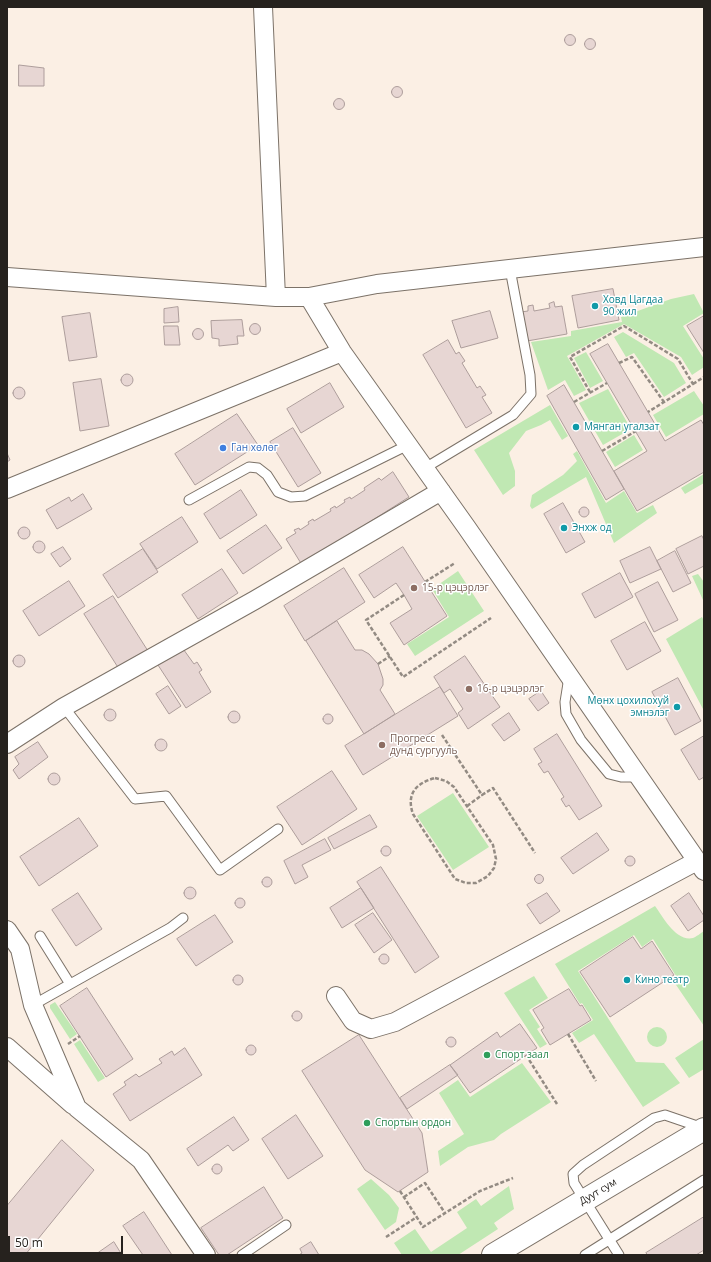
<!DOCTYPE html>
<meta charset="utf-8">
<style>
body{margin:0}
#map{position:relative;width:711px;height:1262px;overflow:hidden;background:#fbefe4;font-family:"Open Sans",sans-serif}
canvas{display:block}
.frame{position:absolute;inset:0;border:8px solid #26221e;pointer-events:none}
.scale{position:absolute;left:8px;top:1236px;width:115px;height:18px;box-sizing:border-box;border:2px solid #26221e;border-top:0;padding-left:5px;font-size:12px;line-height:14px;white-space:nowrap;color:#26221e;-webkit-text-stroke:3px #fff;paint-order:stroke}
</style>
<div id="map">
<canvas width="711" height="1262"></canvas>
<div class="frame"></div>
<div class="scale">50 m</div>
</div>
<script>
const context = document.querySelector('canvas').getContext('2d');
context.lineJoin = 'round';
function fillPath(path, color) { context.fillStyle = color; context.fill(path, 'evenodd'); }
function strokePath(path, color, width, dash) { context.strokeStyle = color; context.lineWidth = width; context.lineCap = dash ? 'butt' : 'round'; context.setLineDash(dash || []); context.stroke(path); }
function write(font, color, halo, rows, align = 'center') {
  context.font = font + ' "Open Sans",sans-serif'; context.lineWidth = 3; context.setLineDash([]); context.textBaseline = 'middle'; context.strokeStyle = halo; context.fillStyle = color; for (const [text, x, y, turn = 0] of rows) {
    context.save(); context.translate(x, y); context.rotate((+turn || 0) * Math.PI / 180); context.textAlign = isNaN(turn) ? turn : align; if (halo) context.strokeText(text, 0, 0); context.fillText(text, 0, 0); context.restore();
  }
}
fillPath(new Path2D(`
 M694,294L704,313L683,326L704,359V367L692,375L681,357L624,324L567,356L586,390L574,396L565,380L548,390L531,342L571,336V331L622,322L621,317L671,299Z
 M623,332L674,363L686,383L664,397L634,353L626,357L614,337Z
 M586,352L603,381L590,388L574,358Z
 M608,389L631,429L603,445L579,403Z
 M694,391L704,406V414L666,437L653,415Z
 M550,405L568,436L562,440L550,420L541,425L526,431L509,453L515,471V486L503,495L474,450Z
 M634,435L643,450L615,467L606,452Z
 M577,451L606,503L624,491L637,513L653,505L657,513L614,543L586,477L532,509L530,506L532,495L563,475L577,461L573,454Z
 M704,474V483L685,494L681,488Z
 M458,571L484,611L415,656L407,644L449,617L432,589Z
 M698,574L704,582V599L703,600L692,576Z
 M702,617L704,621L703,709L666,639Z
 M453,793L489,847L453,870L417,816Z
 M655,906C663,917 676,942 693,938C696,937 701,933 704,931V1026L672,979L676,976L653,939L642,947L634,935L578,971L636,1062L664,1063L680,1083L643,1107L594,1034L579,1043L572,1033L593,1020L582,1003L580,1004L555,964Z
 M534,976L548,998L529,1010L540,1027L537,1029L547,1044L540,1048L504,993Z
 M55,1002L77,1034L70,1039L50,1008V1005Z
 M647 1037a10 10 0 1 1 20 0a10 10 0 1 1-20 0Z
 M704,1039V1069L689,1078L675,1058Z
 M80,1040L105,1078L98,1082L74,1044Z
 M522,1063L551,1102L501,1134L494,1140L468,1147L440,1166L438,1151L464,1134L439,1093L458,1080L470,1097Z
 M371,1179L389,1195L399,1208L396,1222L385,1230L357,1189Z
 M509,1186L514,1209L494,1223L498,1229L458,1255H402L394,1243L415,1229L431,1252L467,1228L457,1212L476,1199L481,1206Z`), '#c0e8b3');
const building = new Path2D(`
 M564.5 40a5.5 5.5 0 1 1 11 0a5.5 5.5 0 1 1-11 0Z
 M584.5 44a5.5 5.5 0 1 1 11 0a5.5 5.5 0 1 1-11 0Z
 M19,65L44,68V86H19Z
 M391.5 92a5.5 5.5 0 1 1 11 0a5.5 5.5 0 1 1-11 0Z
 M333.5 104a5.5 5.5 0 1 1 11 0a5.5 5.5 0 1 1-11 0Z
 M613,289L619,320L578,328L572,296Z
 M554,302L555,307L562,306L567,334L527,341L521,312L528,311V306L533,305L534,311L550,308L549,304Z
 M178,307L179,322L164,323V309Z
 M490,311L498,338L461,348L452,321Z
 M90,313L97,357L69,361L62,317Z
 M704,316V353L687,326Z
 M242,320L244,336H237L238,344L219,346V339L212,338L211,321Z
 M249.5 329a5.5 5.5 0 1 1 11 0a5.5 5.5 0 1 1-11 0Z
 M164,326H178L180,345H165Z
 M192.5 334a5.5 5.5 0 1 1 11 0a5.5 5.5 0 1 1-11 0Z
 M448,340L456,354L459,352L465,361L462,363L477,388L480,386L486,395L482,397L492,413L466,428L423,355Z
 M608,344L665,441L701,420L704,425V472L637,511L614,471L647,451L590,354Z
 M121 380a6 6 0 1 1 12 0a6 6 0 1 1-12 0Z
 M101,379L109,426L80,431L73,383Z
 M330,383L344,407L301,433L287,409Z
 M564,385L624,489L606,500L547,396Z
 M13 393a6 6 0 1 1 12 0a6 6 0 1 1-12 0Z
 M237,414L258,445L195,485L175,454Z
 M293,428L321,473L298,487L270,442Z
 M7,453L10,460L7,462Z
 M393,472L409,497L302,565L286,539L296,533L294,530L299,528L300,530L309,524L308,522L313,519L314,521L331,511L330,509L335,506L336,508L345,502L344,500L350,497L351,499L365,490L364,488L379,478L381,480Z
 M241,490L257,515L220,539L204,514Z
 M83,494L92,509L57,529L46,510L69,497L71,501Z
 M563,503L585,542L566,553L544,514Z
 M579 512a5 5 0 1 1 10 0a5 5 0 1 1-10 0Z
 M182,517L198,542L157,569L140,544Z
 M266,525L282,548L243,574L227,551Z
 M18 533a6 6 0 1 1 12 0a6 6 0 1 1-12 0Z
 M702,536L704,540V566L688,574L676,549Z
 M33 547a6 6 0 1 1 12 0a6 6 0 1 1-12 0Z
 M63,547L71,559L60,567L51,554Z
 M403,547L447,616L404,645L390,623L412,609L404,595L396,583L374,598L359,575Z
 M650,547L661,569L630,583L620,561Z
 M143,549L158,572L118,598L103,575Z
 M675,551L691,583L673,592L657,561Z
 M344,568L365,602L305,641L284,606Z
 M222,569L238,593L198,619L182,595Z
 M620,573L633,597L595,618L582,594Z
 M69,581L85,606L39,636L23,611Z
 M658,582L678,620L654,632L635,594Z
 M113,596L148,651L119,669L84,614Z
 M337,621L355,650H362L369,654L378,664L383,679V685L380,690L395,714L364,734L306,641Z
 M645,622L661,651L627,670L611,641Z
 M181,646L194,664L197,662L202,670L199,672L211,692L186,708L156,662Z
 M13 661a6 6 0 1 1 12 0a6 6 0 1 1-12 0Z
 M465,656L500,707L468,729L458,713L463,709L450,689L444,693L434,677Z
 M678,678L701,721L675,735L652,692Z
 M168,686L181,706L169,714L156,694Z
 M440,687L458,716L363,775L345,746Z
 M541,691L549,703L538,711L529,699Z
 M104 715a6 6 0 1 1 12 0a6 6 0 1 1-12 0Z
 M228 717a6 6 0 1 1 12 0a6 6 0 1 1-12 0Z
 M509,713L520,730L504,741L492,725Z
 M323 719a5 5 0 1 1 10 0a5 5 0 1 1-10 0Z
 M557,734L602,806L579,820L569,805L566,807L561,799L564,797L548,771L544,773L538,764L542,762L534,749Z
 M704,736V777L699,780L681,750Z
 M155 745a6 6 0 1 1 12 0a6 6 0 1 1-12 0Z
 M38,742L48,757L19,779L13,770L19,764L15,757Z
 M332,771L357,809L302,845L277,807Z
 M48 779a6 6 0 1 1 12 0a6 6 0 1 1-12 0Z
 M370,815L377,827L334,849L328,838Z
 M79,818L98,846L39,886L20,857Z
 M597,833L609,850L573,874L561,858Z
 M325,839L331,850L302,865L308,877L295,884L284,861Z
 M381 851a5 5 0 1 1 10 0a5 5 0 1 1-10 0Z
 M625 861a5 5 0 1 1 10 0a5 5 0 1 1-10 0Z
 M381,867L439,957L415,973L357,882Z
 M534.5 879a4.5 4.5 0 1 1 9 0a4.5 4.5 0 1 1-9 0Z
 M262 882a5 5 0 1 1 10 0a5 5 0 1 1-10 0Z
 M184 893a6 6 0 1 1 12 0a6 6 0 1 1-12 0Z
 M361,888L374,908L342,928L330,908Z
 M78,893L102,929L76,946L52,910Z
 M547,893L560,911L540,924L527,905Z
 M689,893L704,916V920L688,931L671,906Z
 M235 903a5 5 0 1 1 10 0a5 5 0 1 1-10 0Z
 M373,913L392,940L374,953L355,925Z
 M215,915L233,942L196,966L177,939Z
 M633,937L641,949L652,941L674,975L610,1017L580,972Z
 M379 959a5 5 0 1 1 10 0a5 5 0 1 1-10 0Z
 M233 980a5 5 0 1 1 10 0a5 5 0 1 1-10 0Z
 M87,988L133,1059L106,1077L60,1006Z
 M569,989L580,1006L582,1005L591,1020L550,1045L541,1030L544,1028L533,1010Z
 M292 1016a5 5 0 1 1 10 0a5 5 0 1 1-10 0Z
 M520,1024L537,1048L470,1093L450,1065L497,1032L500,1037Z
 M359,1035L422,1133L428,1172L398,1192L365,1170L302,1071Z
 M446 1042a5 5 0 1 1 10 0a5 5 0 1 1-10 0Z
 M246 1050a5 5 0 1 1 10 0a5 5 0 1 1-10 0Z
 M185,1048L202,1075L130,1121L113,1094L126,1085L124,1082L136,1074L139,1077L162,1063L159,1059L172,1051L174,1055Z
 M450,1065L458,1075L407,1109L400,1098Z
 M296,1115L323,1156L288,1179L262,1139Z
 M234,1117L249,1140L233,1151L228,1145L198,1166L187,1149Z
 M62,1140L94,1170L25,1255H7V1206Z
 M212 1169a5 5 0 1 1 10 0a5 5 0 1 1-10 0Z
 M264,1187L283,1218L227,1255H219L201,1228Z
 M144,1212L172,1255H143L123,1226Z
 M704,1217V1250L696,1255H648L646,1253Z
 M114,1242L122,1255H95Z
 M311,1242L319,1255H299L302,1253L300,1249Z`);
fillPath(building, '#e7d6d3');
strokePath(building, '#ad9d9b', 1);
const service = new Path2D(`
 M425,468L513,415L531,394L530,375L510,269
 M189,500L249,467L258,468L267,475L278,492L291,497L305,496L408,445
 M569,677L565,702L566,714L581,740L609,774L621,777H639
 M64,707L135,799L166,796L220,870L278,829
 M40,936L70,984
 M33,1005L170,928L183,918
 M242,1255L286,1225
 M585,1255L704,1180
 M619,1255L574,1183L573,1174L583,1165L654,1118L665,1115L703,1128`);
const minor = new Path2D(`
 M263,7L276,297
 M7,277L276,297H309L377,284L704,247
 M309,297L342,352L467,528L704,871
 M7,489L342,352
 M7,744L64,707L255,600L441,491
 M7,930L20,949L33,1005L77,1108L141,1160L206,1255
 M336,996L353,1021L371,1029L395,1022L697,861
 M7,1047L73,1105`);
const secondary = new Path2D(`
 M493,1255L704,1129`);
strokePath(service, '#7c7268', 11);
strokePath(minor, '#7c7268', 20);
strokePath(secondary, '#7c7268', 24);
strokePath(new Path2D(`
 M619,363L632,357L664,402
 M693,384L704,377
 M590,392L570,357L624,326L678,359L693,384L648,412
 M574,402L607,383
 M602,451L636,431
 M425,582L455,563
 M404,595L366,620L403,677L491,618
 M378,664L390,656
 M442,735L482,795L493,788L535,853
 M435,778L446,781L454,787L493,845L496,859L494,868L488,876L476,883H466L455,879L413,814C406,794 416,783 435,778Z
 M467,806L482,795
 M568,1034L596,1081
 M68,1044L80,1036
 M526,1055L557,1104
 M400,1191L423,1227L480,1191L513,1178
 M404,1197L425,1183L445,1213
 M386,1237L417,1217`), '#938b83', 2.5, [4, 2]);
strokePath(service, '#fff', 9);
strokePath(minor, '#fff', 18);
strokePath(secondary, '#fff', 22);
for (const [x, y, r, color] of [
 [595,306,4,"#0f9aa8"],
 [576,427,4,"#0f9aa8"],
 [223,448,4,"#3f7fe0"],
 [564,528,4,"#0f9aa8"],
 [414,588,4,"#8d6e63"],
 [469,689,4,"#8d6e63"],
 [677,707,4,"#0f9aa8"],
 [382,745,4,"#8d6e63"],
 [627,980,4,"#0f9aa8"],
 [487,1055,4,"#2e9e5b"],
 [367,1123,4,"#2e9e5b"]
]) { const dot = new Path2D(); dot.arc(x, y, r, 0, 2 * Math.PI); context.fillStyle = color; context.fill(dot); strokePath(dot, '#fff', 1.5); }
write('10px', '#0d838f', '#fff', [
 ["Ховд Цагдаа",603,300],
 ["90 жил",603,312],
 ["Мянган угалзат",584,427],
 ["Энхж од",572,528],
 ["Мөнх цохилохуй",669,701,"right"],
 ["эмнэлэг",669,713,"right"],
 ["Кино театр",635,980]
], 'left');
write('10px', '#366cbe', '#fff', [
 ["Ган хөлөг",231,448]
], 'left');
write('10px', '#785e54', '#fff', [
 ["15-р цэцэрлэг",422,588],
 ["16-р цэцэрлэг",477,689],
 ["Прогресс",390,739],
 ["дунд сургууль",390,751]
], 'left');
write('10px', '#27864d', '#fff', [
 ["Спорт заал",495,1055],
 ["Спортын ордон",375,1123]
], 'left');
write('10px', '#26221e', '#fff', [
 ["Дуут сум",598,1192,-31]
]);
</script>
